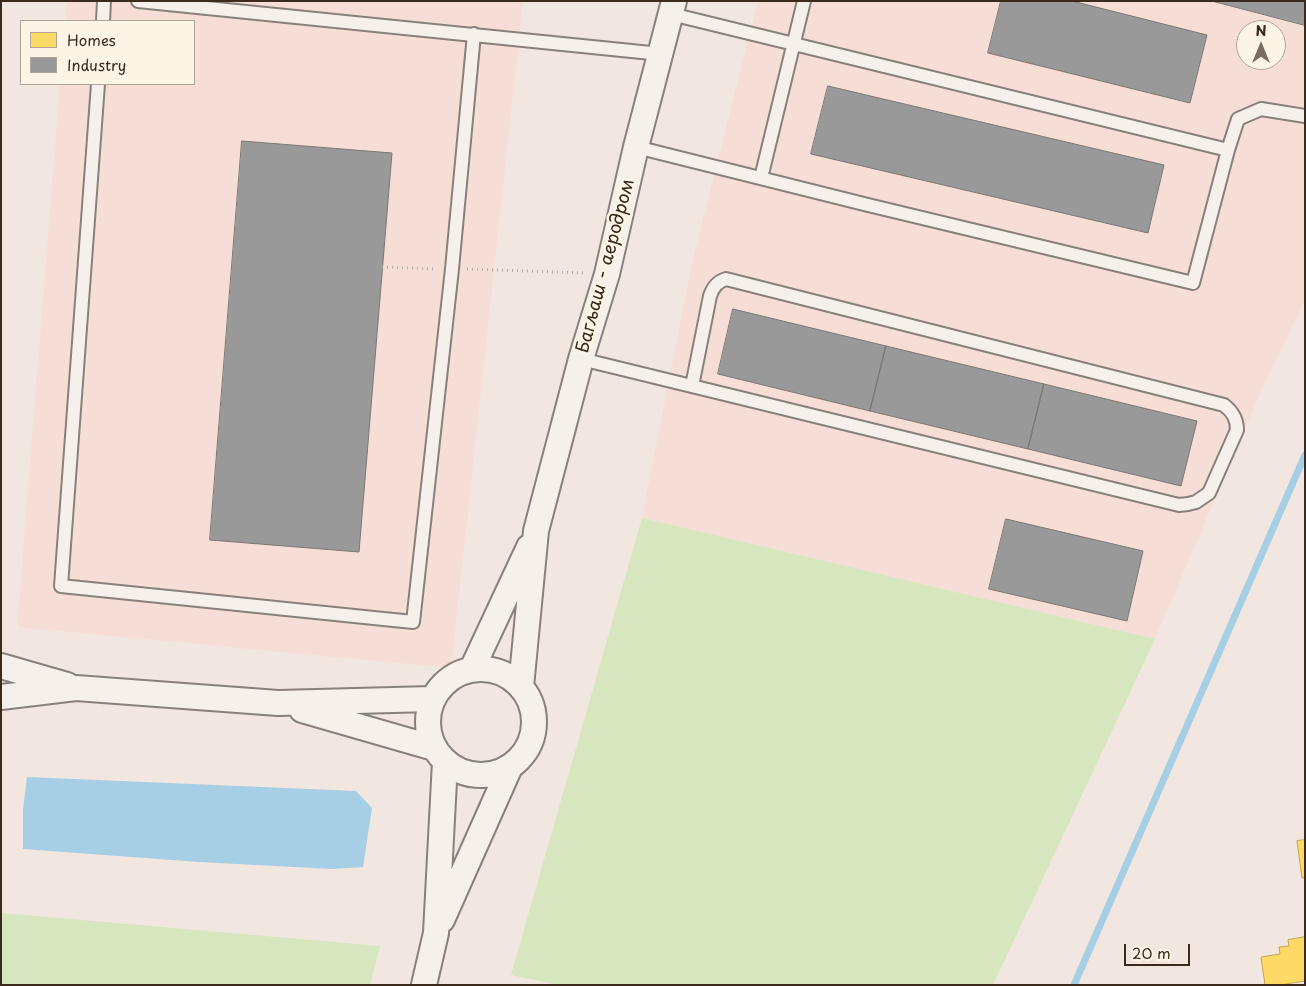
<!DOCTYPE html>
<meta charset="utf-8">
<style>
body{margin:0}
#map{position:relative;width:1306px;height:986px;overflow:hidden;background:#f2e6e0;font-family:"Playpen Sans",sans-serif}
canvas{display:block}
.frame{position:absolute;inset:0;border:2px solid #3b2a1e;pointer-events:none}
.legend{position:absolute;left:20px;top:20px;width:175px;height:65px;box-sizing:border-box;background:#fcf5e5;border:1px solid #afa495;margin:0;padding:6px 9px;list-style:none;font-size:15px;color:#3b2a1e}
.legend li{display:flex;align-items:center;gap:10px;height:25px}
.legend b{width:25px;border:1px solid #afa495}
.north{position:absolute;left:1236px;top:20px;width:50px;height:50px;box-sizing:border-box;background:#fcf5e5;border:1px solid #afa495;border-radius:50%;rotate:0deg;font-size:14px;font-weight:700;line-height:20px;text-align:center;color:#3b2a1e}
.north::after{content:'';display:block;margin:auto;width:18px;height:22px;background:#7b6c62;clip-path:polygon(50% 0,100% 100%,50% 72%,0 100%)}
.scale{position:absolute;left:1124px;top:944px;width:66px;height:22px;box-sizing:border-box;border:2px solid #3b2a1e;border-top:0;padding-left:6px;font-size:15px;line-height:18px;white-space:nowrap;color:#3b2a1e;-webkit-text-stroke:4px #fcf5e5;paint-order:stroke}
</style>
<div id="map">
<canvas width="1306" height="986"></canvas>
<div class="frame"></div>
<ul class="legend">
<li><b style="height:14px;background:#ffd966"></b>Homes</li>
<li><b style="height:14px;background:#999"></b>Industry</li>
</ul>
<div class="north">N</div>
<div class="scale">20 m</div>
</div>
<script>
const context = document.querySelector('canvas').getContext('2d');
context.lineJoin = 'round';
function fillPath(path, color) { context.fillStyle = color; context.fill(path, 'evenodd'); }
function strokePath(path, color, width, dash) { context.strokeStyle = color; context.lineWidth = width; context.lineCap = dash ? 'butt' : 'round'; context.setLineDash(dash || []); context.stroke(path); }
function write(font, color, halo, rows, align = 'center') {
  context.font = font + ' "Playpen Sans",sans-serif'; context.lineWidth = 5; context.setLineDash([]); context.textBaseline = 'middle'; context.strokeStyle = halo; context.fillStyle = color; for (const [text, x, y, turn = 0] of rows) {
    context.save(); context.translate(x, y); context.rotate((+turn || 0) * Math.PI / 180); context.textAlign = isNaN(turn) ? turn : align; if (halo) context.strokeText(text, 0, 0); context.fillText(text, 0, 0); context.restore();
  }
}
fillPath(new Path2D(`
 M67,1H523L451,668L17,627L60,84H194V21H65Z
 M758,1H1305V299L1260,394L1155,639L642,518L693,259ZM1246,30H1276V60H1246Z`), '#f6ded6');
fillPath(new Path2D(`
 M642,518L1155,639L993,985H559L511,975Z
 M1,913L380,946L370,985H1Z`), '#d6e6be');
fillPath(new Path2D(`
 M27,777L356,791L372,808L363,867L332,869L199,862L23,849V810Z`), '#a6cee4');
const homes = new Path2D(`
 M1305,840V878H1302L1297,841Z
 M1305,937V981L1280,985H1265L1261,957L1280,954L1279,947L1289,946L1288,940Z`);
fillPath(homes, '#ffd966');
strokePath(homes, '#c4a450', 1);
const industry = new Path2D(`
 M1001,1H1072L1207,35L1190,103L988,53Z
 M1212,1H1305V25Z
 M828,86L1164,165L1148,233L811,154Z
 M242,141L392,153L359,552L210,540Z
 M733,309L886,346L870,411L718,374Z
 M886,346L1044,384L1028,449L870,411Z
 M1044,384L1197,421L1181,486L1028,449Z
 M1006,519L1143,551L1127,621L989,589Z`);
fillPath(industry, '#999');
strokePath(industry, '#7d7874', 1);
strokePath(new Path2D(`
 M1074,985L1305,455`), '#a6cee4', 7);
const service = new Path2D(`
 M138,1L661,54
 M103,21L104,1
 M98,84L61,586L413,622L452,269L474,34
 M636,147L868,205L1193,283L1228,150L671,14
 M1228,150L1238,119L1261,109L1305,116
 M761,178L804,1
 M581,359L1179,505L1188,504L1196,502L1209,493L1237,430C1237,419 1233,412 1224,405L726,279C717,282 713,287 710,296L692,386`);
const minor = new Path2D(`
 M1,666L67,685
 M428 722a53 53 0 1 1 106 0a53 53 0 1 1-106 0Z
 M472,669L529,547
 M521,687L536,531L581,359L607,274L636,147L674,1
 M1,697L76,688L278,703L432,699
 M302,710L434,748
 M442,920L510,767
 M424,985L436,933L445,762`);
strokePath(service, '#88807a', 16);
strokePath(minor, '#88807a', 28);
strokePath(new Path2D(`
 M382,267L436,269
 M467,269L584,273`), '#b2ada7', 3, [1, 4]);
strokePath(service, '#f5f0ea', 12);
strokePath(minor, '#f5f0ea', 24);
write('18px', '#3b2a1e', '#fcf5e5', [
 ["Багљаш - аеродром",606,266,-75]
]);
</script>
